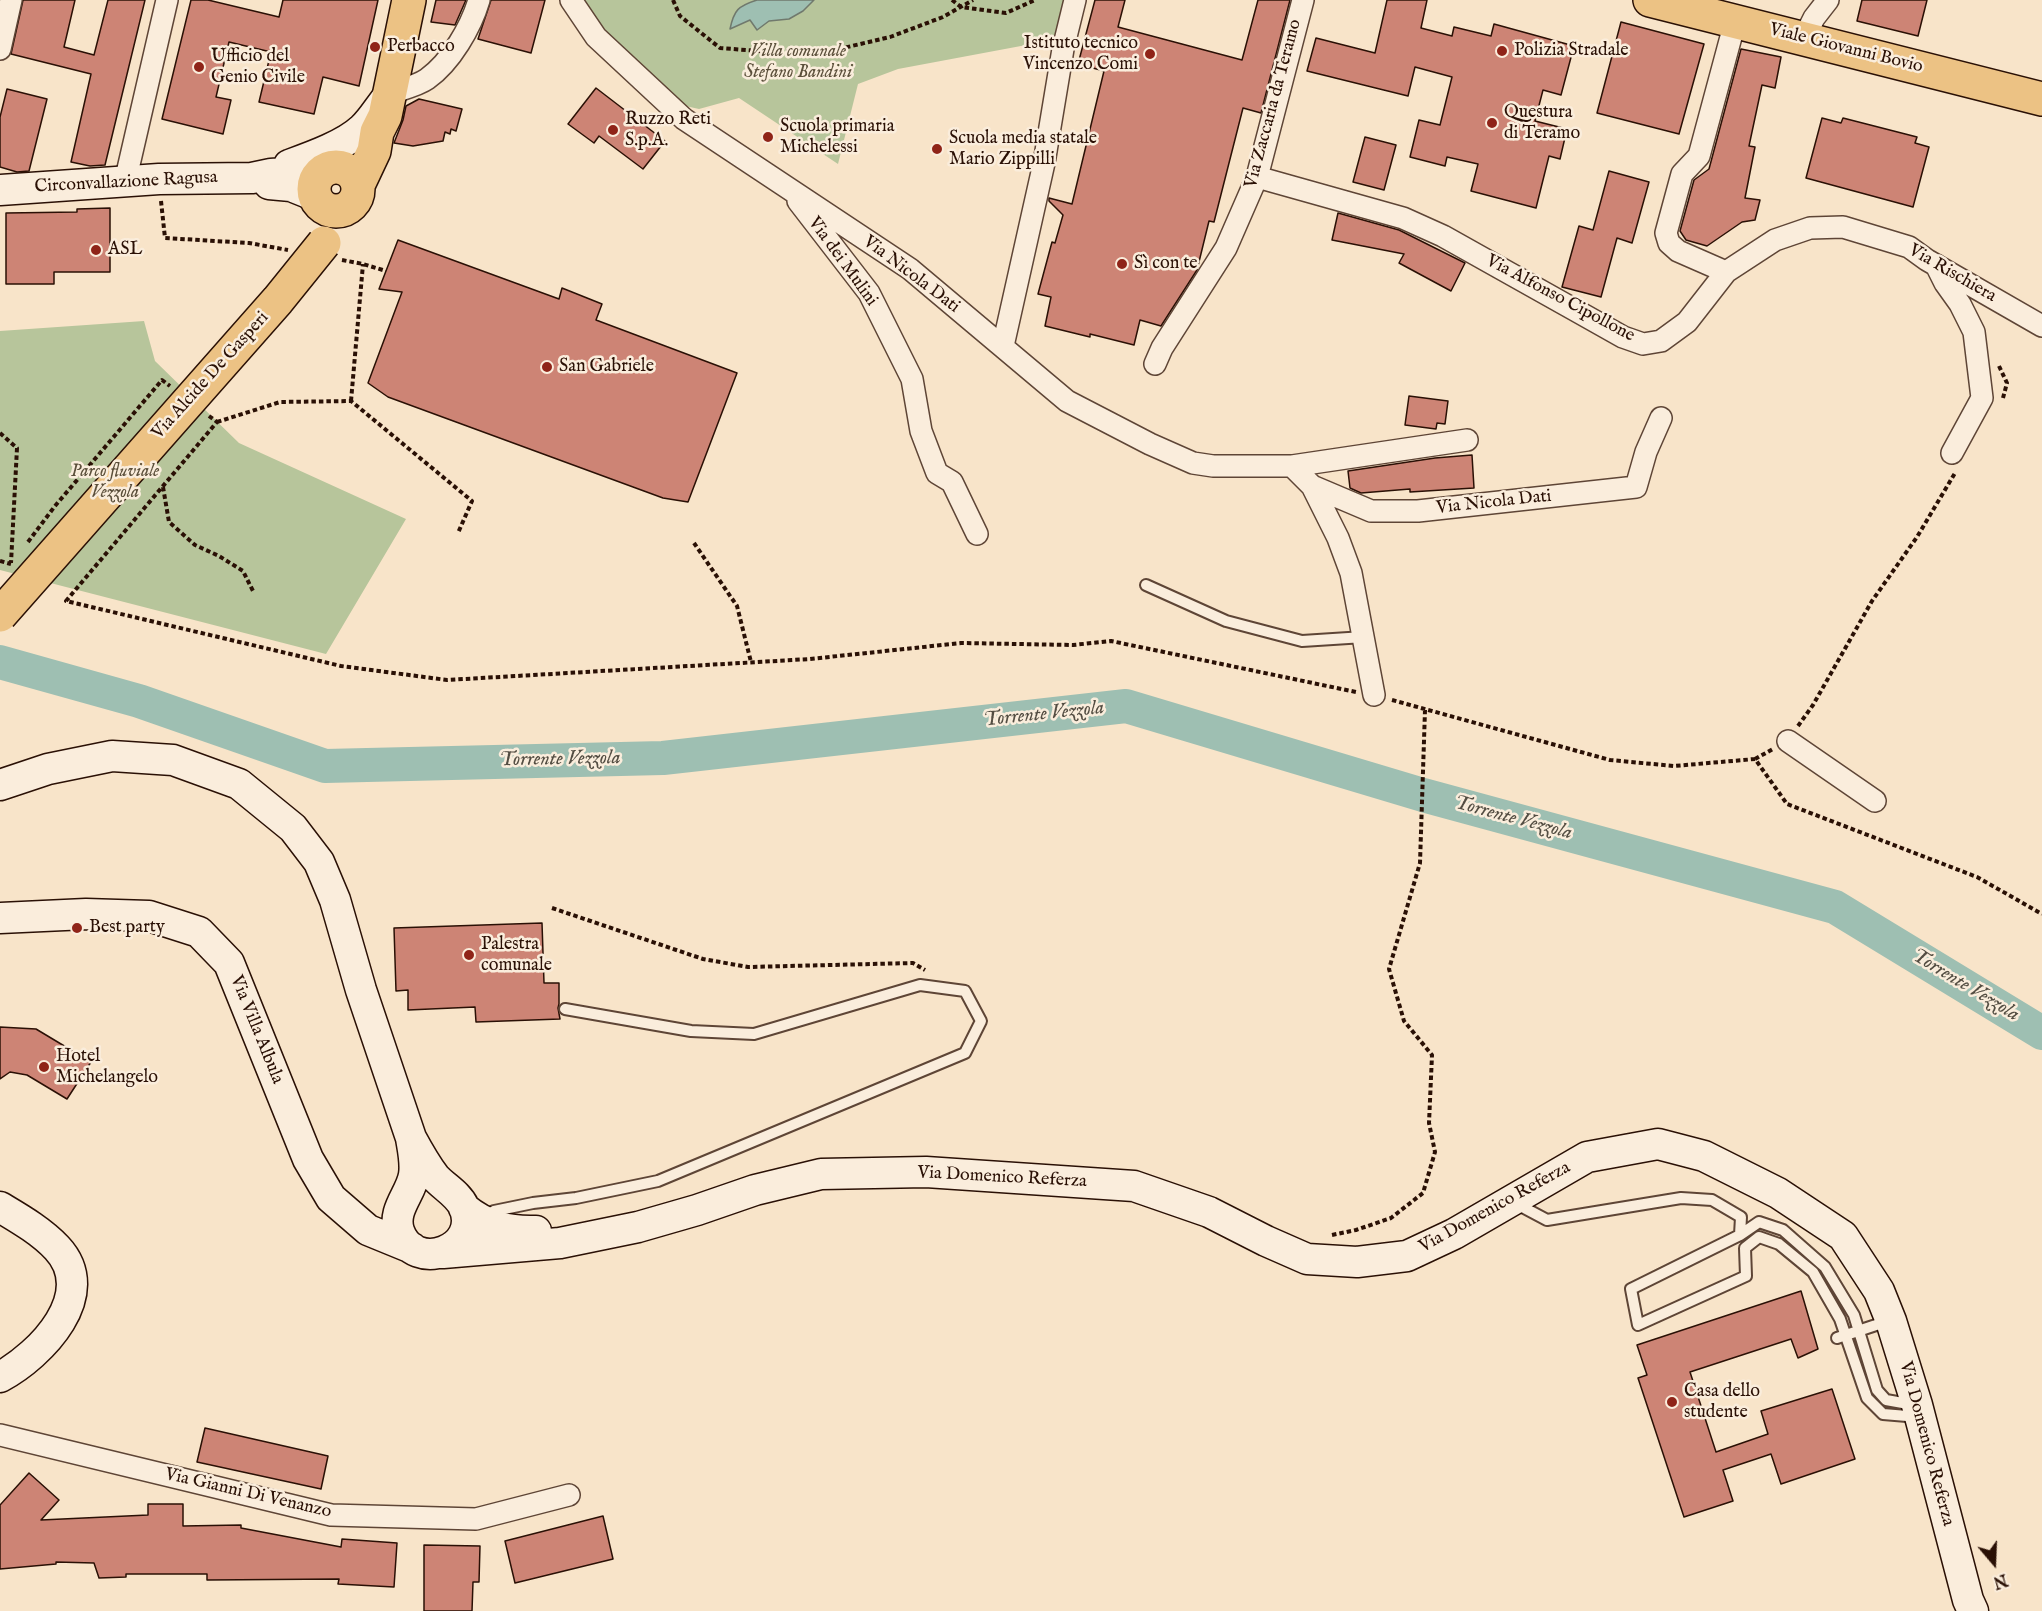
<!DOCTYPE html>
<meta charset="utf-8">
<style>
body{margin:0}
#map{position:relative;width:2042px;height:1611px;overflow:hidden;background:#f8e4c9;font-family:"IM FELL English",serif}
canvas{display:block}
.north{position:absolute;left:1964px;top:1533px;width:60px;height:60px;-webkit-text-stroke:4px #faeddc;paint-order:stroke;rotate:161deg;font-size:16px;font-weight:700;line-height:24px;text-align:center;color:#2a1005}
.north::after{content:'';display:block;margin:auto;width:21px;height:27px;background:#2a1005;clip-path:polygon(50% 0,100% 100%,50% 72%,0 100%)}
</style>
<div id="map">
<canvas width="2042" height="1611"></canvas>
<div class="north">N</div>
</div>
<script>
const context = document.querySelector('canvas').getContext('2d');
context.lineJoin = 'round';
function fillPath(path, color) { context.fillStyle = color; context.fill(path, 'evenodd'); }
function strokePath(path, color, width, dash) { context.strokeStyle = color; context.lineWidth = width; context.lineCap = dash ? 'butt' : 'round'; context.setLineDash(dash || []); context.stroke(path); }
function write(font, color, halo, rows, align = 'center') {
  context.font = font + ' "IM FELL English",serif'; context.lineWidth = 5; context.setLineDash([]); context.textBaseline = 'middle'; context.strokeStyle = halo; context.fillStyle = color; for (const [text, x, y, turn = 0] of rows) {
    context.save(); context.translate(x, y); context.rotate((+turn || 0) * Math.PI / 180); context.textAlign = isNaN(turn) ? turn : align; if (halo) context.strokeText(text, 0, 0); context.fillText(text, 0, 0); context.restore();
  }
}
fillPath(new Path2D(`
 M580,0H1065L1053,40L898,69L858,84L838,164L739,98L699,109L681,105L616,48Z
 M144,321L155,361L239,443L406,519L326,654L0,570V331Z`), '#b7c59b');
const water = new Path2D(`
 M757,0H814L803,11L789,19L769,21L757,30L750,20L730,29C734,10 738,6 757,0Z`);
fillPath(water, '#9ebfb2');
strokePath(water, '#70796d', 1.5);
strokePath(new Path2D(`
 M0,662L139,701L325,766L663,758L1126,706L1423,795L1835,907L2042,1033`), '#9ebfb2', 34);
const building = new Path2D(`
 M23,0H75L64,47L94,55L108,0H145L105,165L90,166L71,162L91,74L11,54Z
 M191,0H208L279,17L283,0H378L359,86L323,77L314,114L259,102L271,52L229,42L216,97L231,100L223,134L162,119Z
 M436,0H466L455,25L431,22Z
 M491,0H545L531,53L478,39Z
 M1095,0H1125L1118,27L1242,60L1258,0H1290L1261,113L1243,108L1214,222L1209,221L1197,270L1161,326L1140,320L1134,345L1090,334V337L1045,326L1051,297L1038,294L1052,242L1055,243L1063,215L1049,201V198L1072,204L1104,71L1078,64Z
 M1387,0H1427L1421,28L1452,36L1454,27L1491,36L1494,24L1574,46L1561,95L1543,90L1535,121L1567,129L1560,159L1549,156L1536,208L1471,191L1478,164L1447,157L1445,166L1410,157L1419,120L1440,125L1452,77L1415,67L1408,96L1307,71L1316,38L1375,53Z
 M1862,0H1927L1918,36L1857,21Z
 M1621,22L1704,44L1679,134L1597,113Z
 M1741,49L1781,57L1775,88L1762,85L1749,146L1755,147L1745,198L1760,200L1755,220L1742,222L1707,246L1686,240L1680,231L1694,180L1709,169Z
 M596,88L665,141L643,169L599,136L594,143L568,124Z
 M7,89L47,99L29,171L17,172L0,167V117Z
 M419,99L462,109L456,131L451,129L450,134L445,132L443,141L413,146L394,143L403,120L406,106Z
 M1822,118L1841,123L1843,118L1917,137L1915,143L1929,147L1913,207L1806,178Z
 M1365,137L1396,145L1384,190L1353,182Z
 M1609,171L1649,182L1632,243L1617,238L1601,297L1562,287L1579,226L1593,230Z
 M110,208V272H54V284H6V213L77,212V209Z
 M1338,213L1399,230L1465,263L1451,291L1399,263L1404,254L1332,240Z
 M398,240L559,299L562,288L602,304L596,320L737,373L688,502L663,498L388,397L368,383L402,292L379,289Z
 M1409,396L1448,401L1445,424L1437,423L1436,429L1405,425Z
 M1472,455L1474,488L1410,492V489L1361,493L1350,488L1348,471L1435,458Z
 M542,923L544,983H559V1004L558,1008L560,1019L476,1022L475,1007L408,1010V990L396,991L394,928Z
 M0,1027L36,1029L91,1062L67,1099L27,1075L10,1072L0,1079Z
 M1801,1291L1818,1349L1798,1358L1791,1339L1690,1372L1716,1452L1768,1434L1761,1411L1832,1389L1855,1459L1781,1484L1771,1454L1723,1470L1733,1501L1684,1517L1638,1378L1647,1375L1637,1345Z
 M205,1428L328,1456L321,1489L197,1462Z
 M29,1473L59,1500L41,1520L148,1515V1504H183V1526L241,1525V1528L341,1547L342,1539L397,1543L394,1587L338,1584L339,1579L207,1580V1574H126V1577L99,1578L94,1563L56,1562V1564L0,1569V1505Z
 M603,1516L613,1559L515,1583L505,1541Z
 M424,1545L480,1546L479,1582H473L472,1611H424Z`);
fillPath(building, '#cd8475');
strokePath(building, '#2a1005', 1.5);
const lane = new Path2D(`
 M1146,585L1226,621L1302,641L1364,637
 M1515,1203L1547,1220L1681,1198L1712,1200L1741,1217L1740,1235L1631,1289L1638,1325L1746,1276L1745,1248L1759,1237L1779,1244L1813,1272L1840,1319L1867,1398L1883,1414L1919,1417
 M486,1216L494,1211L533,1203L576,1198L658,1181L965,1053L981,1021L965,991L920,985L754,1034L691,1031L565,1009
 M1740,1235L1759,1222L1783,1230L1825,1267L1854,1315L1877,1390L1886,1400L1914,1405
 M1837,1338L1888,1321`);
const street = new Path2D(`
 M571,0L596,37L684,119L910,269L1067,401L1150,444L1193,463L1213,466H1292L1467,440
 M1804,38L1814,18L1828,0
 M0,49L11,0
 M391,93C402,89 417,86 427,79C451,62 471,27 479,0
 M1257,177L1403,218L1443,236L1575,310L1623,337L1643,344L1661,341L1687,322L1726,272L1775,240L1810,228L1843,227L1909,247L1927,260L2042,326
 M125,182L167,0
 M798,201L869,293L912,379L921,431L937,473L952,482L977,534
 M1936,265L1945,283L1960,304L1974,332L1982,398L1952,453
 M1726,272L1678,251L1669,243L1666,233L1682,174L1699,156L1735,22
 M1003,346L1044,163L1063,49L1075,0
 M1155,364L1162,348L1226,248L1257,177L1303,0
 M1292,466L1312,486L1371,511H1418L1636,487L1646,452L1661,418
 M1312,486L1338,538L1351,573L1374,695
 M1788,741L1875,801
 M0,1435L331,1515L476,1519L569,1495`);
const secondary = new Path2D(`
 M289,165C311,157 345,145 362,129C371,121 378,109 386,99
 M269,184L291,186L316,196
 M0,190L159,179L252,178L271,174L324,170
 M0,785L48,769L112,756L173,760L239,784L293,828L319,862L335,900L361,990L411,1138C413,1150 416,1163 414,1175C411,1194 392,1210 399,1231C414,1275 482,1249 464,1207C458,1194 444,1187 435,1177C426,1165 418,1151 411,1138
 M0,918L86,914L149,916L199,932L229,963L308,1159L331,1198L368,1230L412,1248
 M0,1207C20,1219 41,1231 57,1248C100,1294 41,1355 0,1377
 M464,1208C486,1226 508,1232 536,1231
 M443,1253L560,1243L638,1227L697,1210L755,1190L821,1174L926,1172L1134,1186L1209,1212L1266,1241L1307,1259L1357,1262L1407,1256L1454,1234L1587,1157L1658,1144L1704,1156L1778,1193L1843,1236L1879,1291L1891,1321L1917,1405L1968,1600L1973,1611`);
const primary = new Path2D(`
 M1650,0L2042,99
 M314 189a22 22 0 1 1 44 0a22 22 0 1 1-44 0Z
 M358,185L374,151L377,132L385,116L409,0`);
strokePath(lane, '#5e4536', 14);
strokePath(street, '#5e4536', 24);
strokePath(secondary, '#2a1005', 33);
strokePath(primary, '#2a1005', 36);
strokePath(new Path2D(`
 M673,0L680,16L720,48L771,52L839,49L890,37L943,17L973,0
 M952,0L961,7L1006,13L1035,0
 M161,201L165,238L249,243L288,250
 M342,260L363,264L386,271
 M1999,366L2007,383L2003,398
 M351,401L363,264
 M209,416L217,422L66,601L341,666L447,680L810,659L961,643L1073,645L1111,641L1356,692
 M217,422L280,402L351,401L472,501L458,533
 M0,433L17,448L11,563
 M163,487L169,522L195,545L219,556L243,571L254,593
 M28,542L55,506L162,380L170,386
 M694,543L737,606L751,662
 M0,561L11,564
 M1392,700L1610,760L1674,766L1755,759L1787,804L1977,877L2042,914
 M1798,726L1813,705L1872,601L1917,537L1955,473
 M1755,759L1773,749
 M552,908L703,959L748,967L913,963L925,970
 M1332,1235L1356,1230L1391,1218L1423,1193L1435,1152L1429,1123L1432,1055L1404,1021L1389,969L1420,863L1425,710`), '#2a1005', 4, [4.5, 3]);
strokePath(lane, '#faeddc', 10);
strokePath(street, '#faeddc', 21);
strokePath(secondary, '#faeddc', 30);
strokePath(primary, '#ecc284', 33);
const primaryBridge = new Path2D(`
 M0,615L278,300L324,243`);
strokePath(primaryBridge, '#2a1005', 36, []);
strokePath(primaryBridge, '#ecc284', 33);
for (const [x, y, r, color] of [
 [375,47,6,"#8f2418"],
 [1502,51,6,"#8f2418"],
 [1150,54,6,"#8f2418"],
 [199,67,6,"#8f2418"],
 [1492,123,6,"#8f2418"],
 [613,130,6,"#8f2418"],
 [768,137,6,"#8f2418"],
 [937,149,6,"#8f2418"],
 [96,250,6,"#8f2418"],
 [1122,264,6,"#8f2418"],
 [547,367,6,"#8f2418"],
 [77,928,6,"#8f2418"],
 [469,955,6,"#8f2418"],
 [44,1067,6,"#8f2418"],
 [1672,1402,6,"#8f2418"]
]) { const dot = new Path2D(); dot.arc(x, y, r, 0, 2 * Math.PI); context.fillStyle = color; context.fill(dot); strokePath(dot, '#faeddc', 2); }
write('18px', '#2a1005', '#faeddc', [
 ["Istituto tecnico",1138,44,"right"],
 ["Vincenzo Comi",1138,65,"right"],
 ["Perbacco",387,47],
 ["Polizia Stradale",1514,51],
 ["Ufficio del",211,57],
 ["Genio Civile",211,78],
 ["Questura",1504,113],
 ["di Teramo",1504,134],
 ["Ruzzo Reti",625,120],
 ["S.p.A.",625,141],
 ["Scuola primaria",780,127],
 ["Michelessi",780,148],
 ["Scuola media statale",949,139],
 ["Mario Zippilli",949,160],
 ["ASL",108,250],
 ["Sì con te",1134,264],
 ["San Gabriele",559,367],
 ["Best party",89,928],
 ["Palestra",481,945],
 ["comunale",481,966],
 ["Hotel",56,1057],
 ["Michelangelo",56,1078],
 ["Casa dello",1684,1392],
 ["studente",1684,1413]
], 'left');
write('18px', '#2a1005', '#faeddc', [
 ["Viale Giovanni Bovio",1846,49,14],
 ["Via Zaccaria da Teramo",1274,104,-75],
 ["Circonvallazione Ragusa",126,183,-3],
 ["Via dei Mulini",842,262,54],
 ["Via Rischiera",1952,274,30],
 ["Via Nicola Dati",911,275,37],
 ["Via Alfonso Cipollone",1560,299,28],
 ["Via Alcide De Gasperi",211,376,-48],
 ["Via Nicola Dati",1494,503,-6],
 ["Via Villa Albula",256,1030,68],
 ["Via Domenico Referza",1002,1178,3],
 ["Via Domenico Referza",1495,1208,-29],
 ["Via Domenico Referza",1926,1444,75],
 ["Via Gianni Di Venanzo",248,1494,13]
]);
write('italic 18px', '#5b4f3a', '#faeddc', [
 ["Villa comunale",798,52],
 ["Stefano Bandini",798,73],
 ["Parco fluviale",115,472],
 ["Vezzola",115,493]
]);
write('italic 20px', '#534d42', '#faeddc', [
 ["Torrente Vezzola",1044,715,-6],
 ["Torrente Vezzola",560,760,-1],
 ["Torrente Vezzola",1513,819,15],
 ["Torrente Vezzola",1965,986,31]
]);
</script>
